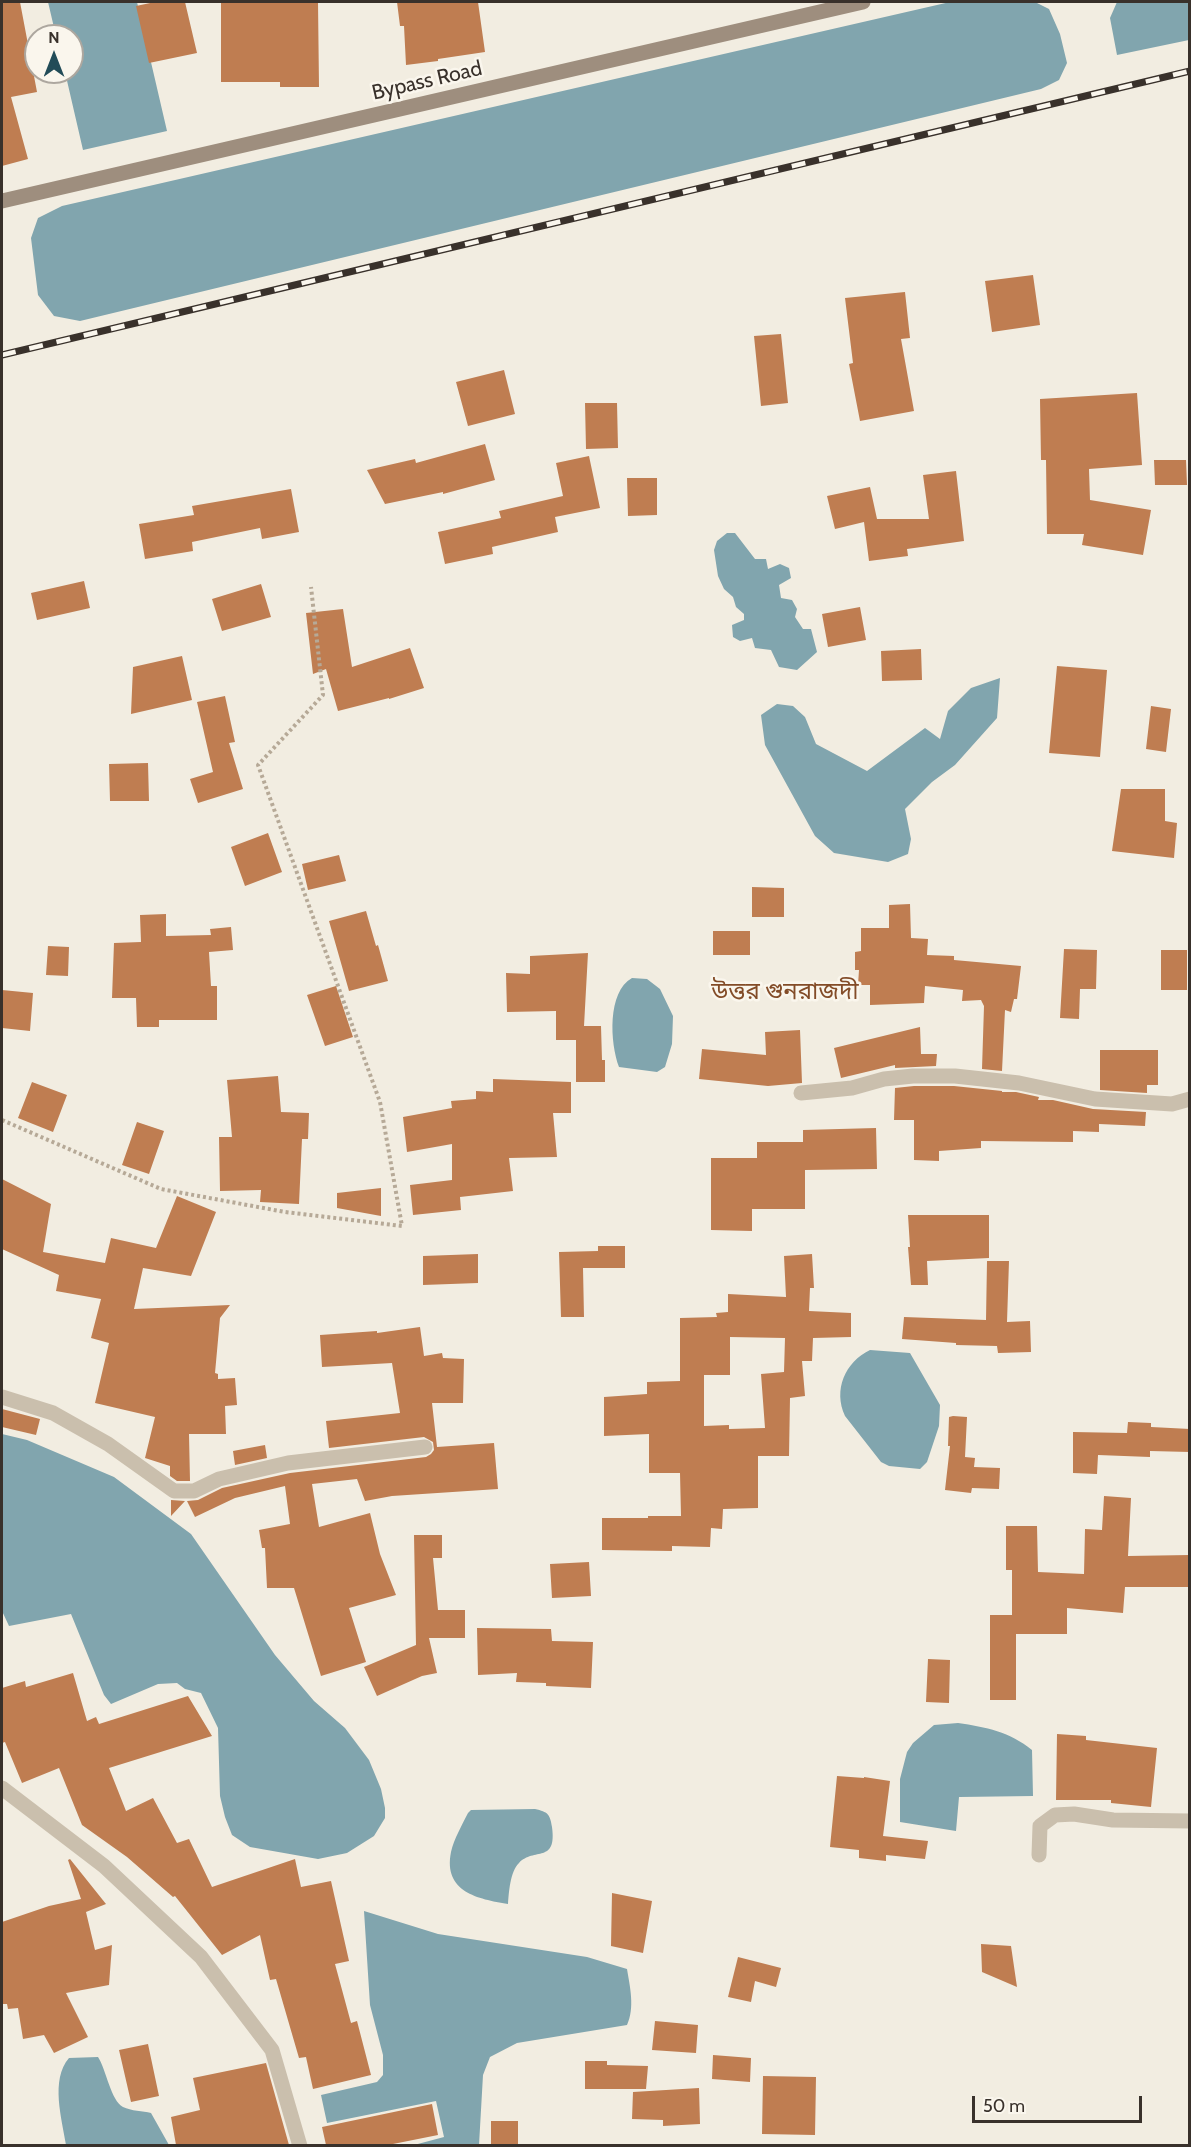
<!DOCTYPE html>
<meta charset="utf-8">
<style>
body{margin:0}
#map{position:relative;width:1191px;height:2147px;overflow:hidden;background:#f2ede1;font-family:Cabin,sans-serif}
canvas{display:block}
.frame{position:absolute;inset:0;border:3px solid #39312b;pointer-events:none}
.north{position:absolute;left:24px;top:24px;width:60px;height:60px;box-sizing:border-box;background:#faf6ed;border:2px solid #ada79f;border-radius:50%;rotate:0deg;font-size:16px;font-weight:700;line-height:24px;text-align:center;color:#39312b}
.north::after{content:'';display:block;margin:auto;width:21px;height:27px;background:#224c58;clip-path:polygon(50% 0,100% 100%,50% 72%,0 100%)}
.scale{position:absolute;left:972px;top:2096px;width:170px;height:27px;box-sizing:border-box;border:3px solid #39312b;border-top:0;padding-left:8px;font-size:18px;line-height:21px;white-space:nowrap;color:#39312b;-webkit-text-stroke:4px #faf6ed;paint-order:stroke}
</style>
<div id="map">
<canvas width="1191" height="2147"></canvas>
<div class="frame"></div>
<div class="north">N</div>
<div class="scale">50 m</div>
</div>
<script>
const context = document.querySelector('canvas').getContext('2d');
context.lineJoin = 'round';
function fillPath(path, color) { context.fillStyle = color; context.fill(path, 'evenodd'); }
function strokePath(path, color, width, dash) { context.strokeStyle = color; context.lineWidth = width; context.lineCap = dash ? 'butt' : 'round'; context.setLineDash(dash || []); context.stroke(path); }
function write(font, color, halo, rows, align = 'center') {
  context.font = font + ' Cabin,"Noto Sans Bengali",sans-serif'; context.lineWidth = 5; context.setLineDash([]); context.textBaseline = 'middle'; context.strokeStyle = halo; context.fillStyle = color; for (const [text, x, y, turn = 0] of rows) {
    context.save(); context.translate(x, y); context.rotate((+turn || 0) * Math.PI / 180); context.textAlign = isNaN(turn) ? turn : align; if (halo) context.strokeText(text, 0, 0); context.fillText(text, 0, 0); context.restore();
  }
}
fillPath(new Path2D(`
 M48,2H137L167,131L83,150L65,72H72V36H56Z
 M950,2H1035L1049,9L1060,34L1067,63L1059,80L1041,89L80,321L54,316L38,295L31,238L38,218L62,206Z
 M1117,2H1189V40L1117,55L1110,18Z
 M727,533H735L755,559H766L768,569L780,564L789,568L791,578L779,585L781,598L792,600L797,609L795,617L803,629H811L817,652L797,670L779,667L771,650L755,648L752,638L740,641L733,637L732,625L744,620V614L736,607L733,597L724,589L718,576L714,550L717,541Z
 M1000,678L997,718L955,765L932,782L905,809L911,839L908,854L888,862L834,853L815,836L765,745L761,715L777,704L793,706L805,717L816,744L867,771L925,728L940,739L948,711L971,688Z
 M632,978L647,979L660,989L673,1016L672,1044L665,1067L657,1072L619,1067C610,1043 607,992 632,978Z
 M870,1350L910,1353L940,1405L939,1426L927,1462L920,1469L889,1466L881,1462L845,1416C833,1390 845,1362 870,1350Z
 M2,1434L27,1440L114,1477L191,1534L275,1655L314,1701L345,1728L369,1760L381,1789L385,1808V1818L374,1836L347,1853L318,1859L250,1847L232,1835L225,1817L220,1796L218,1728L201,1693L185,1689L177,1683L158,1684L111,1704L104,1695L71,1614L9,1626L2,1611Z
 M958,1723C986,1727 1010,1732 1032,1750L1033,1796L959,1797L956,1831L900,1822V1779L907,1752L913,1743L934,1725Z
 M535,1809C548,1812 550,1814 552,1827C557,1864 534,1847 519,1863C510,1872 509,1892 508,1904C478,1899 443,1892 451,1852C454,1839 462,1825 468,1813L471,1810Z
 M364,1911L438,1934L587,1957L627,1969C630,1987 635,2008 627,2025L517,2043L490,2057L483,2075L479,2145H414L444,2137L436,2101L327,2123L321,2095L377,2082L383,2075V2055L370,2005Z
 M98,2057C106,2069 111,2101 123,2107C131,2111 143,2111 151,2113L169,2145H66C62,2119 50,2080 69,2058Z`), '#81a5ae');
fillPath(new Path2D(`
 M2,2H20L37,92L11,97L28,159L2,166Z
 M155,2H185L197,53L149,63L136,6Z
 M221,2H318L319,87H280V82H221Z
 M397,2H478L485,52L438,59V61L406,65L404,26H400Z
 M1033,275L1040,325L992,332L985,281Z
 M905,292L910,338L901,339L914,411L860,421L849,364L853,363L845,298Z
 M781,334L788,403L761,406L754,336Z
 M504,370L515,414L468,426L456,382Z
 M1137,393L1142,465L1089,469L1090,500L1151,510L1143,555L1082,545L1084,534H1047L1046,460H1041L1040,399Z
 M585,403H617L618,448L586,449Z
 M485,444L495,480L443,494V492L385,504L367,470L415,459L416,463Z
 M589,456L600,508L555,517L558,532L492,547L493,554L445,564L438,532L501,518L499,511L563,496L556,463Z
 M1154,460H1186L1187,485H1155Z
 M956,471L964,541L907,549L908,556L869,561L864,522L835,529L827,496L870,487L877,519H929L923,475Z
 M627,478H657V515L628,516Z
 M291,489L299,532L262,539L260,528L192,542L193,551L145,559L139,524L194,515L192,506Z
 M84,581L90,608L37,620L31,593Z
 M261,584L271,617L222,631L212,599Z
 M860,607L866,640L828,647L822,614Z
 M343,609L352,667L410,648L424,688L389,699V698L338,711L326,669L313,674L306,613Z
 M921,649L922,680L882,681L881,651Z
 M182,656L192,700L131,714L133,667Z
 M1057,666L1107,670L1100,757L1049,753Z
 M225,696L235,742L229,743L243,789L198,803L190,779L213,772L197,702Z
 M1151,706L1171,709L1166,752L1146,749Z
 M148,763L149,801H110L109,764Z
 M1121,789H1165V821L1177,823L1174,858L1112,851Z
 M268,833L282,872L245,886L231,847Z
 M339,855L346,881L308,890L302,864Z
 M752,887L784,888V917H752Z
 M910,904L911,938L928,939L927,955L954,956V960L1021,966L1017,999H1014L1011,1012L1005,1010L1002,1071L982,1069L984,1006L981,1000L962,1001L963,990L925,986L924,1003L870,1005V985H858L859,970H855V952L861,951V928H889V905Z
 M366,911L376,946L378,945L388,981L349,991L329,921Z
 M166,914V936L211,935L210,929L231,927L233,950L209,952L211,986H217V1020H159V1027H137L136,998H112L114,943L141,942L140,915Z
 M713,931H750V955H713Z
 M48,946L69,947L68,976L46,975Z
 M1064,949L1097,950L1096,989H1080L1079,1019L1060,1018Z
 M1161,950H1187V990H1161Z
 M588,953L584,1026H601L602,1060H605V1082H576V1040H556V1011L507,1012L506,973L530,974V956Z
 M336,986L353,1037L325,1046L307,995Z
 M2,990L33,993L30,1031L2,1028Z
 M920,1027L921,1054H937L936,1066L895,1068V1065L841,1078L834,1048Z
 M800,1030L802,1083L768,1086L699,1079L702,1049L766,1055L765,1032Z
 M1100,1050H1158V1085H1147V1093L1100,1090Z
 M278,1076L281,1112L309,1113L308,1139H302L299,1204L260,1202L261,1190L220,1191L219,1137H232L227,1080Z
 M493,1079L571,1082V1113H553L557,1157L509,1158L513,1191L460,1197L461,1210L413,1215L410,1185L452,1180V1144L407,1152L403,1117L452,1108L451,1101L476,1099V1091L493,1092Z
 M32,1082L67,1095L53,1132L18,1118Z
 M914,1086H954L1002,1091V1092H1016L1039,1097L1038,1100H1053L1093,1109L1146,1112L1145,1126L1099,1124V1132L1073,1131V1142L981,1141V1148L939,1151V1161L914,1160V1120H894L895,1088Z
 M137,1122L164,1131L149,1174L122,1165Z
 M876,1128L877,1169L805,1170V1209H752V1231L711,1230V1158H757V1142H803V1130Z
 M2,1179L51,1204L43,1252L105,1263L111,1238L156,1248L177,1196L216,1212L191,1276L143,1268L134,1309L230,1305L220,1318L215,1373L218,1374V1379L235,1378L237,1405L225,1406L226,1434H189L190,1481H177L170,1476V1466L145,1458L155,1417L95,1403L109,1343L91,1338L101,1299L56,1291L59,1275L2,1249Z
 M381,1188V1216L337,1208V1193Z
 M908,1215H989V1258L927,1261L928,1285H911L908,1247H910Z
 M598,1246H625V1268H583L584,1317H561L559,1252L598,1251Z
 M478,1254V1283L423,1285V1256Z
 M812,1254L814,1288H810L809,1311L851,1313V1337L813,1338L812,1361H802L805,1396L790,1398L789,1456H758V1508L723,1509L722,1529L711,1528L710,1547L672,1546V1551L602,1550V1518H648V1516H681L680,1473H649V1434L604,1436V1397L647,1394V1382L680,1381V1318L717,1317L716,1313L728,1312V1294L786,1297L784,1256ZM730,1337L785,1338L784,1372L761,1374L765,1428L729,1429V1425L704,1426V1375H730Z
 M987,1261H1009L1007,1322L1030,1321L1031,1352L998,1353L997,1346L956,1345V1343L902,1339L904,1317L986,1320Z
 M420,1327L424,1356L442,1353L443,1358L464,1359L463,1403H432L437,1447L494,1443L498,1489L392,1496L365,1501L357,1479L312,1484L319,1527L370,1513L380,1554L396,1595L349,1608L366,1662L321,1676L294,1588H267L265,1548H262L259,1530L290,1524L285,1486L235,1498L195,1517L187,1501L198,1500L222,1488L290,1473L426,1457L431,1454L434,1450L433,1442L424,1437L329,1448L326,1421L400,1413L392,1363L322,1367L320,1335L377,1331V1333Z
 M2,1409L40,1419L36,1435L2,1427Z
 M953,1416L967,1417L965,1457L975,1458L974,1467L1000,1468L999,1489L972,1488L971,1493L945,1490L950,1446H948L949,1417Z
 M1128,1422L1151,1423V1427L1190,1429V1452L1150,1451V1457L1098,1455L1097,1474L1073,1473V1432L1127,1433Z
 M265,1445L267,1458L235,1465L233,1451Z
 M1104,1496L1131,1498L1128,1556L1190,1555V1587H1125L1123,1613L1067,1608V1634H1016V1700H990V1615H1012V1570H1006V1526H1037L1038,1572L1084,1574L1085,1529L1102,1530Z
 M171,1500L185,1501L171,1516Z
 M414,1535H442V1558H433L438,1610H465V1638H429L437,1673L422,1676L377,1696L364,1667L416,1645Z
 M589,1562L591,1596L552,1598L550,1564Z
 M477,1628L551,1629L552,1641L593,1642L591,1688L546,1686V1683L516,1682L517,1673L478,1675Z
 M928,1659L950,1660L949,1703L926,1702Z
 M73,1673L87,1721L96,1717L99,1724L188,1696L212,1736L109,1768L126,1811L153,1798L177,1843L189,1839L212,1887L295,1859L301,1887L331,1881L349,1961L335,1964L351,2023L357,2021L371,2075L313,2089L306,2057L299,2058L276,1979L270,1980L260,1935L222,1955L175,1896L173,1897L127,1857L82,1825L59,1768L22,1783L5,1742L2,1743V1688L25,1681L26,1687Z
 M1057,1734L1086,1736V1740L1157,1748L1151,1807L1111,1803V1800H1056Z
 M837,1776L864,1778V1777L890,1781L883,1836L928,1841L925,1859L886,1855V1861L859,1858V1850L830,1847Z
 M70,1859L106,1904L86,1912L95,1950L112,1945L109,1985L66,1993L88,2037L54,2053L44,2035L23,2039L18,2008L8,2009L7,2004H2V1922L49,1906L81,1899L68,1860Z
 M612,1893L652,1901L643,1953L611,1946Z
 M981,1944L1011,1946L1017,1987L982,1972Z
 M738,1957L781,1968L776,1987L755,1981L751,2002L728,1997Z
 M655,2021L698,2025L696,2053L652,2050Z
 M148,2044L159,2096L131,2102L119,2050Z
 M713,2055L751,2058L750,2082L712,2079Z
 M585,2061H607V2065L648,2066L646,2089H585Z
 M266,2063L289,2145H176L171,2117L200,2110L193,2078Z
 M763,2076L816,2077L815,2135L762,2134Z
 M699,2088L700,2124L663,2126V2120L632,2119L633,2092Z
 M432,2104L438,2135L388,2145H326L322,2127Z
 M491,2121H518V2145H491Z`), '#bf7d51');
strokePath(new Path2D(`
 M2,1120L161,1189L285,1212L402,1226L380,1102L258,765L323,695L311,587`), '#b6a997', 4, [3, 3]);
strokePath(new Path2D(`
 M801,1093L852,1088L884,1079L913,1076H955L1019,1083L1095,1099L1172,1104L1190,1099
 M2,1397L53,1413L108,1444L174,1491H194L219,1479L288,1463L425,1447
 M2,1788L104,1866L201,1957L272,2050L300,2146
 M1039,1855L1040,1826L1055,1815L1074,1814L1113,1820L1190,1821`), '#cabfad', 15);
strokePath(new Path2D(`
 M2,201L863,2`), '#9e8e7e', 15);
const rail = new Path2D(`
 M2,355L1190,71`);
strokePath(rail, '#39312b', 7);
strokePath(rail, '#faf6ed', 4.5, [14]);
write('21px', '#39312b', '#faf6ed', [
 ["Bypass Road",427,81,-13]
]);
write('24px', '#834c28', '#faf6ed', [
 ["উত্তর গুনরাজদী",785,992]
]);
</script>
